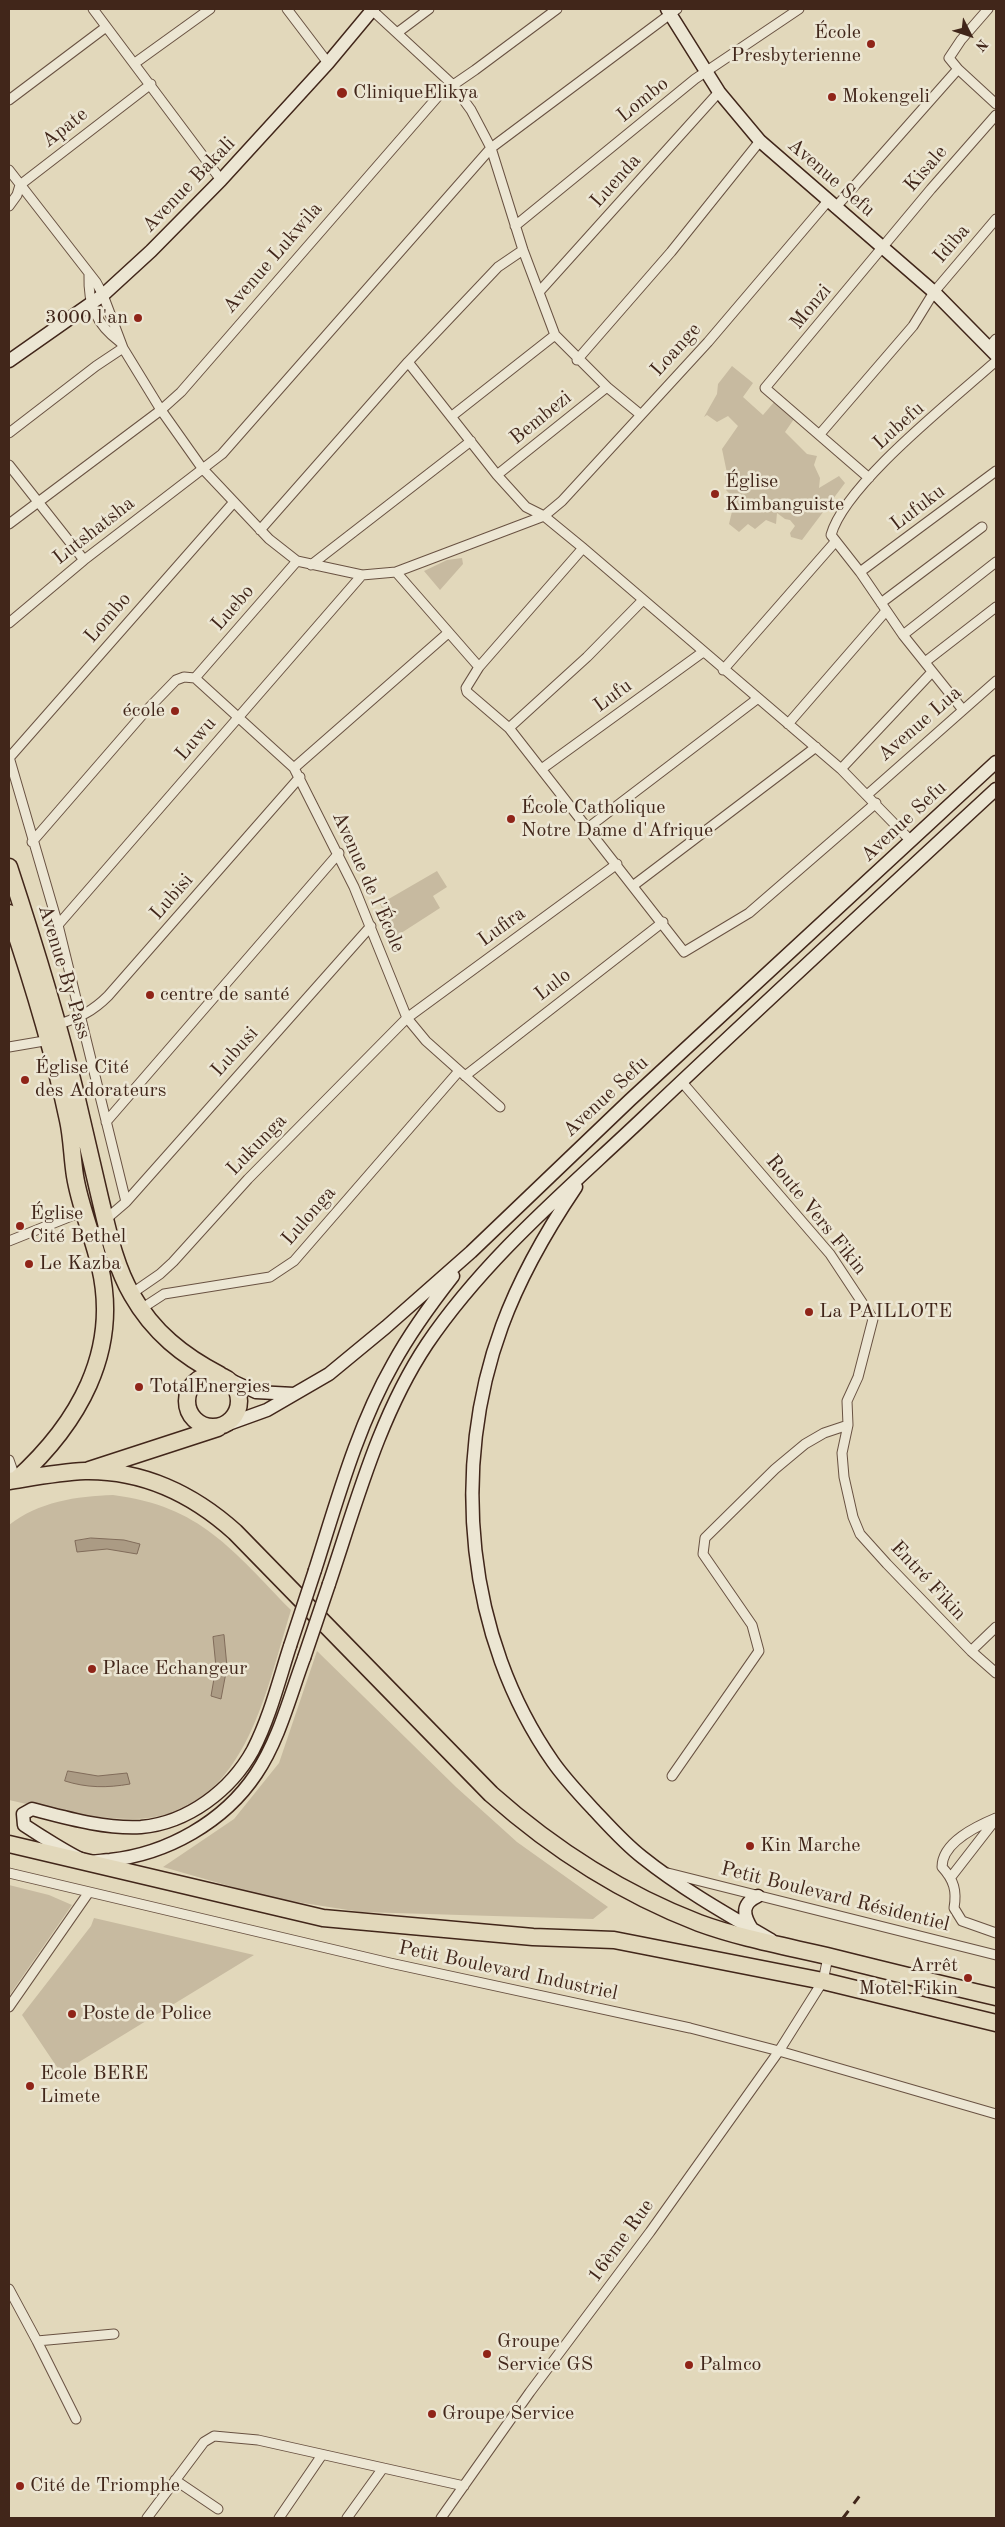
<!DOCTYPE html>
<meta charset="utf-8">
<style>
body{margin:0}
#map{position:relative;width:1005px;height:2527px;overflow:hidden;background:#e2d8bb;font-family:"Old Standard TT",serif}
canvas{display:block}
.frame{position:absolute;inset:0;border:10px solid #41261a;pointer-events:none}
.north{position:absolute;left:945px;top:10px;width:50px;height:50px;-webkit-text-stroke:4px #ece6d3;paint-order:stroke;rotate:131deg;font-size:14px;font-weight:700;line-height:20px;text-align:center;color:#41261a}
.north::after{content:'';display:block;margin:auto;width:18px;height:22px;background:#41261a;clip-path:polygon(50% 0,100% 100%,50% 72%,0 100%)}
</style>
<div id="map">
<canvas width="1005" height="2527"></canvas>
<div class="frame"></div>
<div class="north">N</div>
</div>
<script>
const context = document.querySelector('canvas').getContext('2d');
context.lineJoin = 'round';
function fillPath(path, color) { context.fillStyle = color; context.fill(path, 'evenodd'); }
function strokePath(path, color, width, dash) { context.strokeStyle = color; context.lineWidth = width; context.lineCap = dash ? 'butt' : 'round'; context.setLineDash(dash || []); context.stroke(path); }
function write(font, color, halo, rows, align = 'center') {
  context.font = font + ' "Old Standard TT",serif'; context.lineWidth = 5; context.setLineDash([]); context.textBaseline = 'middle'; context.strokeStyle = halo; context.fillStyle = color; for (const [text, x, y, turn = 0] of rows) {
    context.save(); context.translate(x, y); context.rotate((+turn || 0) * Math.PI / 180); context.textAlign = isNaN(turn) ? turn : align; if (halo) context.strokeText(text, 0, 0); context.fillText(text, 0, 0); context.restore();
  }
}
fillPath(new Path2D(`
 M732,366L753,383L743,397L763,415L775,401L794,419L785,432L807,454L817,456L814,465L820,478L819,488L839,476L845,483L802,540L791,537L790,533L795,526L790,520L785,519L777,513L776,524L766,520L755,529L748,524L739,532L729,524L735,499L726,490L725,472L727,473L722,449L738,426L728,416L717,422L707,415L704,417L717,394L718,384Z
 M462,558L463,564L440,590L424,571L447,560Z
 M437,871L447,887L433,896L440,908L395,937L380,904Z
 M113,1495C201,1506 232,1550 291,1610C265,1693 244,1819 132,1819C90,1819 50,1809 9,1800V1525C38,1502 77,1496 113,1495Z
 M317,1651L456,1787L517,1842L608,1907L593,1919L361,1912L271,1898L163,1867L234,1819L279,1763Z
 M9,1885L49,1895L72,1905L9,1996Z
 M94,1918L254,1955L61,2073L22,2015L91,1926Z`), '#c7baa0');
const water = new Path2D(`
 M91,1538L124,1540L140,1544L137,1554L107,1549L77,1552L75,1541Z
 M224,1635L227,1667L221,1699L211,1696L216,1667L213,1637Z
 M68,1771L98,1776L127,1773L130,1784C107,1788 87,1788 65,1781Z`);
fillPath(water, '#ab9b84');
strokePath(water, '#816c5a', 1);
const street = new Path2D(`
 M93,9L221,180
 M287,9L328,63
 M988,9L961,40L949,58L958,69L996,104
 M372,10L452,84L471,110L491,148L523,250L555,335L607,387L641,415
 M397,33L429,9
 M135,63L210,9
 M9,100L106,27
 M9,170L96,282L103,295L123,348L161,410L202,468L269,539L297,561L362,575L396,572L544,516L562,501L708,342L828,201
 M9,206L17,195L20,185L151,84
 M835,208L958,69
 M515,226L695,79L799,9
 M89,275C88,305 96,324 120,342
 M539,292L719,92
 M988,348L996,339
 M577,360L671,252L760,141
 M408,362L497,475L526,507L544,516L583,548L841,769L911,841
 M452,416L555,335
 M9,433L96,366L123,348
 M820,434L913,326L934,292L996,219
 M9,465L84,560
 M497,475L607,387
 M869,478L765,388L931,189L996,115
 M9,524L161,410L181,392L440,94L475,70L557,9
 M260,530L408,362L498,267L523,250
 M583,548L479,667L466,688L467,692L509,728L684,952L749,913L876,803
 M311,565L471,441
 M396,572L479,667
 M860,572L996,471
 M881,603L982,527
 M9,623L84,560L222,454L491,148L677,9
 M903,635L996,562
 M925,662L996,607
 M723,670L835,542
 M195,678L294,768L354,887L407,1018L426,1041L500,1107
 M195,678L297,561
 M963,710L903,635L860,572L831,535C845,484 954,399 996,361
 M788,724L886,611
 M509,728L587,657L643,600
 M9,757L58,925L126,1202
 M9,758L234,502
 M294,768L448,633
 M543,768L703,652
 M841,769L932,672
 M867,795L996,681
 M589,827L757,699
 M32,842L143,714L176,680L184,677L195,678
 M634,885L816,747
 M58,925L362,575
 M59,1024C79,1018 93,1011 108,996L300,777
 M9,1047L50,1040
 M465,1076L663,922
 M681,1081L830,1254L873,1319L858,1377L847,1401L848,1425L842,1453L844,1477L853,1517L860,1534L887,1564L971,1651L996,1673
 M106,1122L339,853
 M105,1220L126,1202L371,926
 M9,1241L84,1211
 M131,1294L160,1274L173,1262L248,1179L407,1018L617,864
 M141,1309L164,1294L270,1277L294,1261L459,1071
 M9,1460L16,1480
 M971,1651L996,1627
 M672,1776L759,1651L752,1625L703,1554L705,1538L775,1469L805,1444L824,1433L848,1425
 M996,1818C977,1826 942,1842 942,1867C954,1880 957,1891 954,1908L962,1921L996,1933
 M9,1873L390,1963L690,2028L779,2051L996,2114
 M668,1873L996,1955
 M951,1877L996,1819
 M9,2007L89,1892
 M9,2289L37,2341L114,2334
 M37,2341L76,2419
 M175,2480L218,2509
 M147,2518L204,2442L214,2436L258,2440L464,2486
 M279,2518L322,2455
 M347,2518L383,2468
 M441,2518L530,2392L650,2232L779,2051L823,1981L828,1957`);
const secondary = new Path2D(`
 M667,9L719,92L760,141L934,292L996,355
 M9,361L103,295L151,251L221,180L328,63L373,9
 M576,1187C547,1230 520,1277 502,1326C450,1467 466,1638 553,1762C565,1779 580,1795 594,1810C609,1826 625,1844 642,1857C682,1889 728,1915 771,1940
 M228,1379L256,1392L294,1394
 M220,1427L267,1410L329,1374L386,1327L471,1252L630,1100L996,762
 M315,1570C337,1501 357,1427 393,1364C410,1333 431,1304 453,1276
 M329,1584C356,1504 379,1416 427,1344C486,1257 567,1190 643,1118C760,1007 878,898 996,789
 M290,1646C279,1680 270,1717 253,1750C231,1790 188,1823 141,1827C105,1829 67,1818 32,1809L23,1814L24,1825C33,1831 78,1860 87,1861C93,1863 103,1860 110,1860C167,1854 224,1822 256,1774C279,1740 290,1696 304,1658
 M752,1929C743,1915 741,1904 758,1896`);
const highway = new Path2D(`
 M9,867C34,943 57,1017 76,1095C84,1130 92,1164 100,1198C108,1231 115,1266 132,1295C153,1332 183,1356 220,1375
 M9,913C32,981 53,1049 68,1120C72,1138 72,1157 75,1176C80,1207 93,1236 100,1267C120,1352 78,1424 16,1480
 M187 1401a26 26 0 1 1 52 0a26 26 0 1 1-52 0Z
 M89,1470L218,1428
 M9,1481C34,1477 60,1472 85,1471C142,1470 193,1494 235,1532L491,1794C553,1849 621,1893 699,1923C740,1938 784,1946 827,1956C883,1970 940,1984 996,1997
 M9,1844L323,1918L533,1937L614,1940L823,1981L996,2023`);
strokePath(street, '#695242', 11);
strokePath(secondary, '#41261a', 15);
strokePath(highway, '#41261a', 19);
strokePath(street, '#ece6d3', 9);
strokePath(secondary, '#ece6d3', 12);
strokePath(highway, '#e2d8bb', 16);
strokePath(new Path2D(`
 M843,2518L861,2494`), '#41261a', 3, [9, 9]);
const secondaryBridge = new Path2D(`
 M290,1646L315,1570
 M304,1658L329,1584`);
strokePath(secondaryBridge, '#41261a', 15, []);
strokePath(secondaryBridge, '#ece6d3', 12);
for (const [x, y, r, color] of [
 [871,44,5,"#8f2418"],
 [342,93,6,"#8f2418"],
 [832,97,5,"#8f2418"],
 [138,318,5,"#8f2418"],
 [715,494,5,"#8f2418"],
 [175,711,5,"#8f2418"],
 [511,819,5,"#8f2418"],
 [150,995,5,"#8f2418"],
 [25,1080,5,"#8f2418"],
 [20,1226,5,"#8f2418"],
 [29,1264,5,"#8f2418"],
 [809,1312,5,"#8f2418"],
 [139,1387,5,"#8f2418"],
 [92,1669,5,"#8f2418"],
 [750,1846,5,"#8f2418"],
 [968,1978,5,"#8f2418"],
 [72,2014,5,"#8f2418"],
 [30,2086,5,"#8f2418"],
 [487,2354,5,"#8f2418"],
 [689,2365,5,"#8f2418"],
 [432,2414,5,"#8f2418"],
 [20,2486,5,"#8f2418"]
]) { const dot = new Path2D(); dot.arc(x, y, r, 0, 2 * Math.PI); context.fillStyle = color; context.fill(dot); strokePath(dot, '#ece6d3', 2); }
write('20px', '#41261a', '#ece6d3', [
 ["École",861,33,"right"],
 ["Presbyterienne",861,56,"right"],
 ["CliniqueElikya",353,93],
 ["Mokengeli",842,97],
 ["3000 l'an",128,318,"right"],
 ["Église",725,482],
 ["Kimbanguiste",725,505],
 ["école",165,711,"right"],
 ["École Catholique",521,808],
 ["Notre Dame d'Afrique",521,831],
 ["centre de santé",160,995],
 ["Église Cité",35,1068],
 ["des Adorateurs",35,1091],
 ["Église",30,1214],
 ["Cité Bethel",30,1237],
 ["Le Kazba",39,1264],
 ["La PAILLOTE",819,1312],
 ["TotalEnergies",149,1387],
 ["Place Echangeur",102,1669],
 ["Kin Marche",760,1846],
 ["Arrêt",958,1966,"right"],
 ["Motel Fikin",958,1989,"right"],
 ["Poste de Police",82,2014],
 ["Ecole BERE",40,2074],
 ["Limete",40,2097],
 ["Groupe",497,2342],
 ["Service GS",497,2365],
 ["Palmco",699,2365],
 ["Groupe Service",442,2414],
 ["Cité de Triomphe",30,2486]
], 'left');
write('20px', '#41261a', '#ece6d3', [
 ["Lombo",643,100,-39],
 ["Apate",65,128,-38],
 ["Kisale",926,169,-49],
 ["Avenue Sefu",831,178,41],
 ["Luenda",616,181,-48],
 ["Avenue Bakali",189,185,-46],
 ["Idiba",952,244,-49],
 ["Avenue Lukwila",273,258,-49],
 ["Monzi",811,307,-50],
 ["Loange",676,350,-48],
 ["Bembezi",541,418,-39],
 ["Lubefu",899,426,-42],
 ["Lufuku",918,508,-37],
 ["Lutshatsha",94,531,-38],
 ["Luebo",233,608,-49],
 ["Lombo",108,618,-49],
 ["Lufu",613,696,-36],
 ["Avenue Lua",920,724,-41],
 ["Luwu",196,739,-49],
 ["Avenue Sefu",904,822,-43],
 ["Avenue de l'École",368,882,66],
 ["Lubisi",172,897,-49],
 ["Lufira",502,927,-36],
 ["Avenue By Pass",64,972,73],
 ["Lulo",553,985,-38],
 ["Lubusi",235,1052,-48],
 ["Avenue Sefu",606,1097,-43],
 ["Lukunga",257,1145,-46],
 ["Route Vers Fikin",816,1215,51],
 ["Lulonga",309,1216,-49],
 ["Entré Fikin",928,1581,47],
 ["Petit Boulevard Résidentiel",835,1897,14],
 ["Petit Boulevard Industriel",508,1971,12],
 ["16ème Rue",621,2241,-54]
]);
</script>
